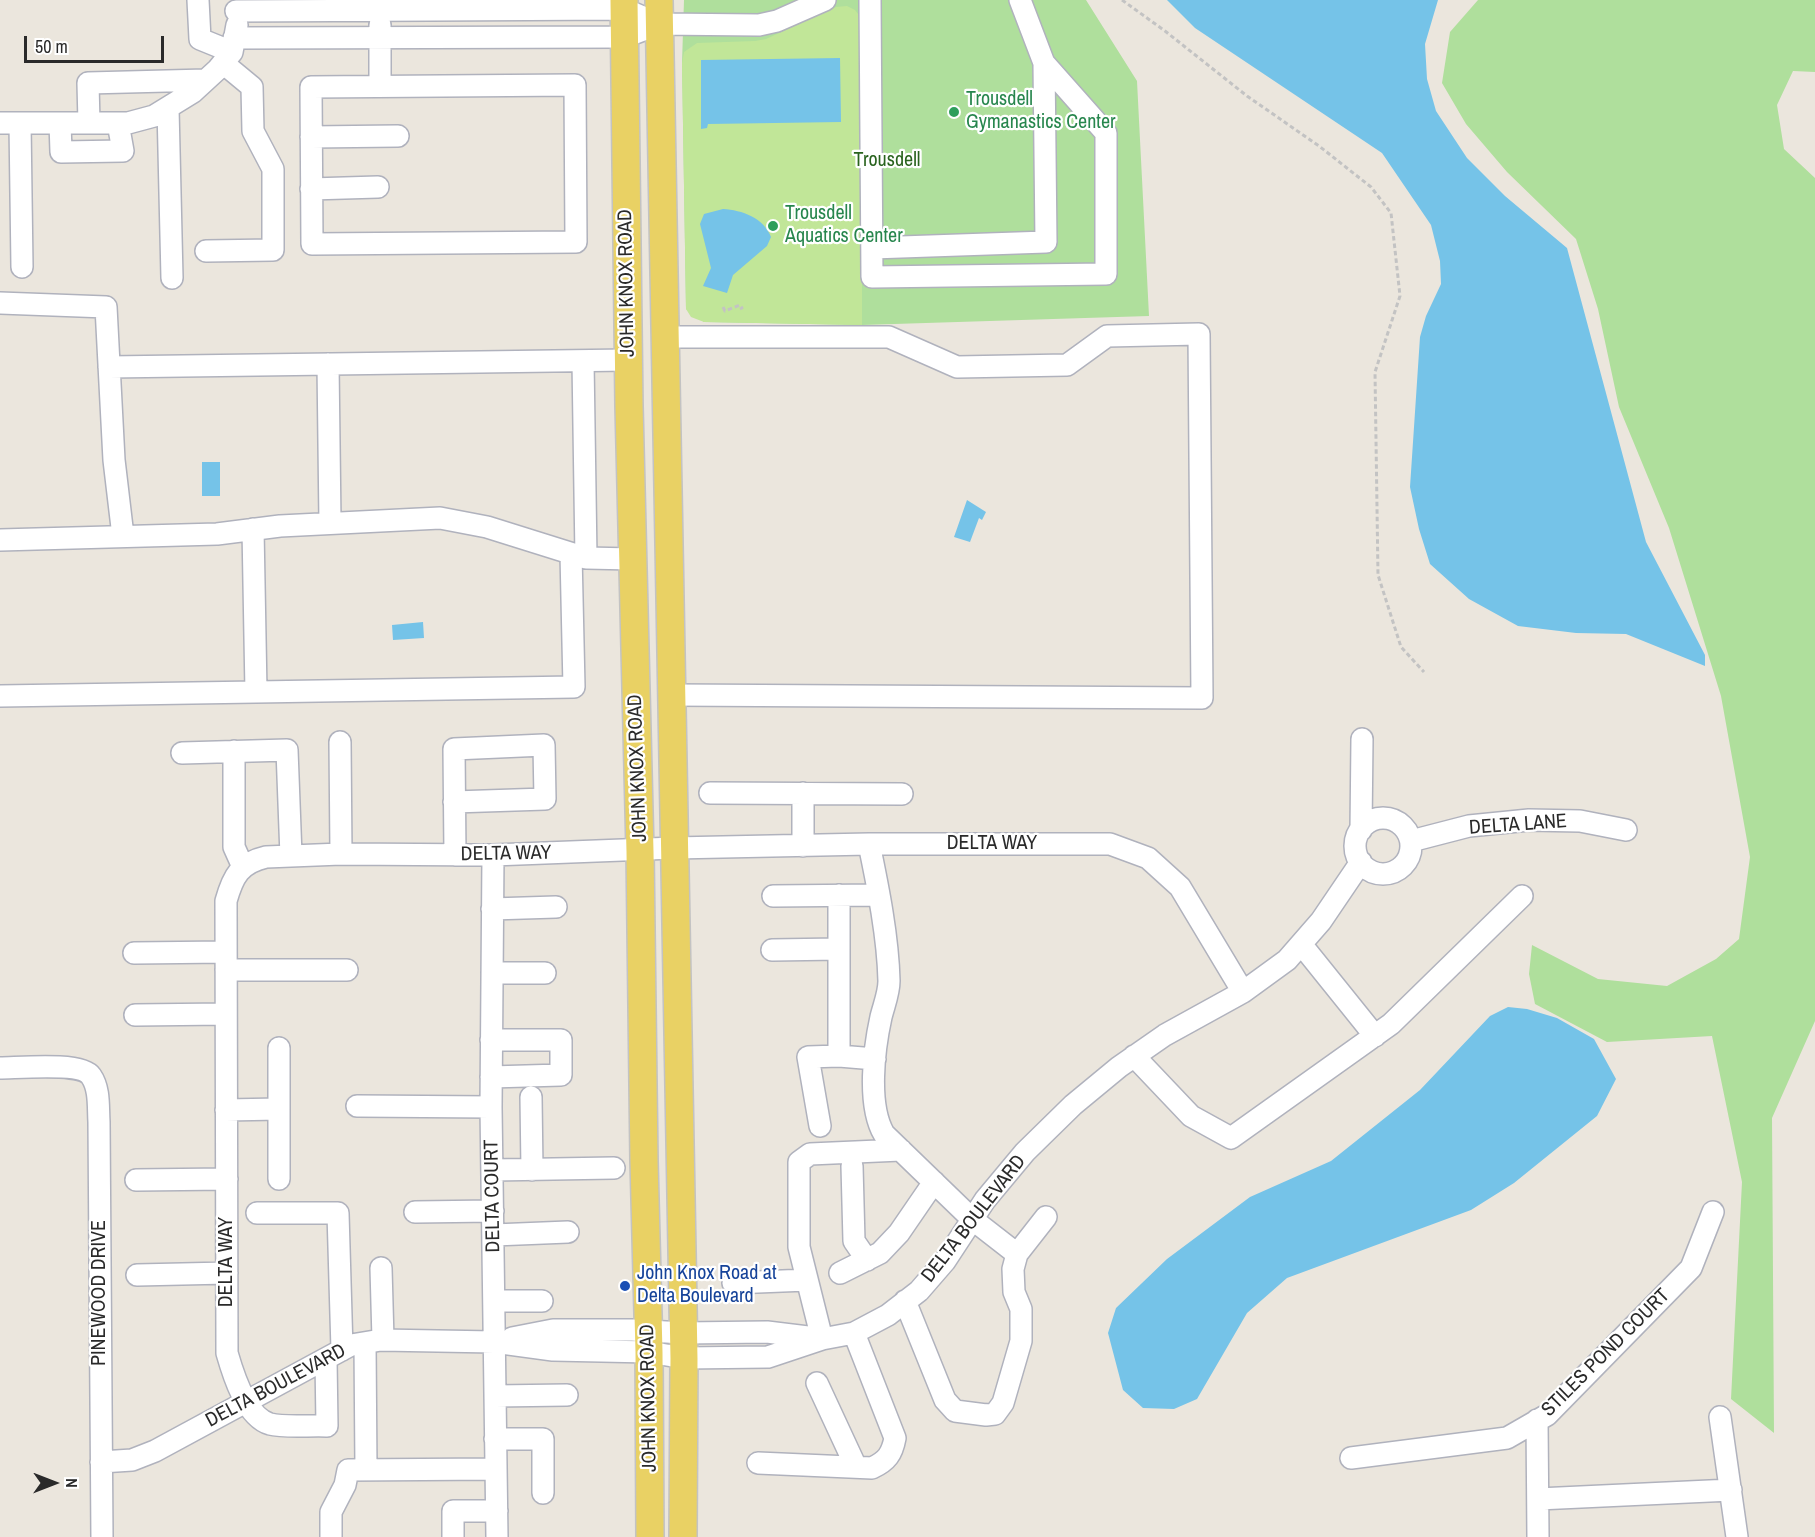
<!DOCTYPE html>
<style>
body{margin:0}
#map{position:relative;width:1815px;height:1537px;overflow:hidden;background:#ebe6dd;font-family:"Archivo Narrow",sans-serif}
canvas{display:block}
.north{position:absolute;left:24px;top:1453px;width:60px;height:60px;-webkit-text-stroke:4px #fff;paint-order:stroke;rotate:90deg;font-size:16px;font-weight:700;line-height:24px;text-align:center;color:#2a2a2a}
.north::after{content:'';display:block;margin:auto;width:21px;height:27px;background:#2a2a2a;clip-path:polygon(50% 0,100% 100%,50% 72%,0 100%)}
.scale{position:absolute;left:24px;top:36px;width:140px;height:27px;box-sizing:border-box;border:3px solid #2a2a2a;border-top:0;padding-left:8px;font-size:18px;line-height:21px;white-space:nowrap;color:#2a2a2a;-webkit-text-stroke:4px #fff;paint-order:stroke}
</style>
<div id="map">
<canvas width="1815" height="1537"></canvas>
<div class="north">N</div>
<div class="scale">50 m</div>
</div>
<script>
const context = document.querySelector('canvas').getContext('2d');
context.lineJoin = 'round';
function fillPath(path, color) { context.fillStyle = color; context.fill(path, 'evenodd'); }
function strokePath(path, color, width, dash) { context.strokeStyle = color; context.lineWidth = width; context.lineCap = dash ? 'butt' : 'round'; context.setLineDash(dash || []); context.stroke(path); }
function write(font, color, halo, rows, align = 'center') {
  context.font = font + ' "Archivo Narrow",sans-serif'; context.lineWidth = 4.5; context.setLineDash([]); context.textBaseline = 'middle'; context.strokeStyle = halo; context.fillStyle = color; for (const [text, x, y, turn = 0] of rows) {
    context.save(); context.translate(x, y); context.rotate((+turn || 0) * Math.PI / 180); context.textAlign = isNaN(turn) ? turn : align; if (halo) context.strokeText(text, 0, 0); context.fillText(text, 0, 0); context.restore();
  }
}
fillPath(new Path2D(`
 M684,0H1086L1137,81L1149,316L862,325L704,322L686,309L682,63Z
 M1478,0H1815V72L1793,71L1777,105L1784,149L1815,178V1021L1772,1118L1774,1433L1731,1399L1742,1182L1712,1036L1607,1042L1535,1004L1529,974L1532,945L1598,979L1667,986L1716,959L1739,939L1750,857L1721,696L1669,528L1619,407L1598,309L1576,239L1507,172L1466,124L1442,83L1450,32Z`), '#afdf9c');
fillPath(new Path2D(`
 M847,6L855,10L862,19V325L704,322L691,317L686,309L682,63L684,52L697,43L755,41L766,39L836,7Z`), '#c1e698');
fillPath(new Path2D(`
 M1167,0H1438L1425,44L1427,79L1436,111L1467,158L1505,196L1567,248L1646,542L1705,655V666L1626,634L1576,633L1518,626L1469,599L1430,564L1419,529L1410,487L1420,337L1426,316L1441,284L1440,261L1431,225L1382,153L1195,28Z
 M840,58L841,122L708,124L707,128L701,129V60Z
 M723,209C742,210 764,218 771,237L767,246L733,275L727,293L703,286L711,268L700,224L704,214Z
 M202,462H220V496H202Z
 M967,500L986,512L982,520L979,518L970,542L954,537Z
 M423,622L424,638L393,640L392,625Z
 M1508,1007L1527,1009L1557,1018L1594,1039L1616,1079L1597,1116L1514,1183L1471,1210L1287,1278L1247,1313L1197,1399L1174,1409L1143,1408L1123,1390L1108,1333L1116,1308L1167,1259L1250,1197L1331,1161L1420,1090L1490,1016Z`), '#75c3e8');
const minor = new Path2D(`
 M198,0L200,39L232,52
 M870,0L872,277L1106,274V133L1044,63
 M236,11L624,9L659,24L759,25L777,21L825,0
 M380,25V86
 M234,38L625,37L659,24
 M575,85L576,242L312,244L311,87Z
 M168,108L172,278
 M0,123H128L154,116L193,92L218,69L232,52L237,25
 M20,123L22,267
 M60,123L61,152L123,151L118,123
 M89,123L88,83L206,80
 M311,137L398,136
 M311,189L378,187
 M872,248L1046,242L1044,63L1020,0
 M206,251L273,250V169L253,131L252,87L223,63
 M0,303L106,307L114,460L123,536
 M665,337H889L957,367L1067,365L1107,336L1199,334L1202,698L672,695
 M583,361L586,558
 M328,364L330,523
 M109,367L628,360
 M253,529L256,692L574,687L571,554
 M0,540L217,534L280,526L440,518L487,527L586,558L633,559
 M0,696L256,692
 M340,742L341,854
 M234,751V847L243,867
 M182,753L287,750L291,856
 M710,793L902,794
 M454,802L545,799L544,745L454,749L455,855
 M1355 846a28 28 0 1 1 56 0a28 28 0 1 1-56 0Z
 M1361,830L1362,739
 M1411,841L1469,826L1529,820L1580,821L1626,830
 M869,844C878,887 888,937 889,981C889,993 884,1005 881,1017C874,1049 867,1105 884,1134L972,1219L1017,1254
 M803,846V793
 M493,855L491,1107L497,1537
 M839,895V1056
 M773,896L878,895
 M492,909L556,907
 M1301,944L1375,1036
 M772,950L839,949
 M134,953L226,952
 M226,970H347
 M492,973H545
 M135,1015L226,1014
 M279,1048V1179
 M1134,1056L1191,1116L1231,1138L1391,1024L1522,896
 M0,1068C18,1068 82,1062 91,1076C100,1089 98,1107 99,1122L102,1537
 M491,1077L561,1075V1040H491
 M531,1097L532,1170
 M357,1106L491,1107
 M226,1110L279,1109
 M820,1126L808,1057L839,1056L875,1059
 M852,1166L854,1241L867,1260
 M493,1170L614,1168
 M136,1180L227,1179
 M415,1212L493,1211
 M257,1213H338L342,1350
 M494,1235L568,1232
 M381,1268L383,1340
 M840,1273L880,1253L899,1233L934,1182
 M137,1275L227,1273
 M733,1283L807,1280
 M494,1301H542
 M905,1301L945,1400L955,1411L986,1415L995,1414L1003,1403L1021,1341V1309L1014,1292L1013,1269L1017,1254L1046,1217
 M512,1338L553,1330H632L683,1333L767,1332L816,1338
 M822,1339L799,1247V1162L810,1154L901,1150
 M365,1343L366,1470
 M326,1359L327,1426C311,1425 285,1428 270,1424C246,1417 233,1374 227,1353L226,901C233,876 240,863 266,857L341,854L493,855L674,848L869,844H1110L1148,858L1180,887L1243,992
 M817,1383L856,1467
 M495,1396L567,1395
 M1720,1417L1737,1537
 M1537,1420L1538,1537
 M495,1439H543V1493
 M1351,1458L1507,1438L1547,1415L1691,1268L1713,1212
 M101,1462L132,1460L155,1451L351,1345L381,1340L494,1342L553,1350L649,1352L684,1358L768,1357L822,1339L854,1333L888,1315L919,1291L945,1261L985,1200L1025,1152L1073,1105L1119,1067L1165,1035L1243,992L1287,960L1321,921L1361,862
 M758,1463L872,1468C887,1461 892,1454 895,1438L854,1333
 M1538,1499L1731,1490
 M331,1537V1512L345,1485L348,1470L496,1469
 M453,1537V1511H497`);
const major = new Path2D(`
 M624,0L629,406L640,851L644,1161L649,1352L650,1537
 M659,0L684,1358L683,1537`);
strokePath(minor, '#b0b2bd', 24);
strokePath(major, '#c3c3c3', 30);
strokePath(new Path2D(`
 M1122,0L1165,31L1247,96L1319,146L1371,187L1391,213L1400,296L1375,372L1378,575L1401,647L1424,672
 M723,307L725,311L740,305L742,308L740,309`), '#c3c3c3', 3, [4.5, 3]);
strokePath(minor, '#fff', 21);
strokePath(major, '#e9d164', 27);
for (const [x, y, r, color] of [
 [954,112,6,"#2e9e5b"],
 [773,226,6,"#2e9e5b"],
 [625,1286,6,"#1a4fb4"]
]) { const dot = new Path2D(); dot.arc(x, y, r, 0, 2 * Math.PI); context.fillStyle = color; context.fill(dot); strokePath(dot, '#fff', 2); }
write('20px', '#27864d', '#fff', [
 ["Trousdell",966,100],
 ["Gymanastics Center",966,123],
 ["Trousdell",785,214],
 ["Aquatics Center",785,237]
], 'left');
write('20px', '#29631e', '#fff', [
 ["Trousdell",887,161]
]);
write('20px', '#2a2a2a', '#fff', [
 ["JOHN KNOX ROAD",627,283,-91],
 ["JOHN KNOX ROAD",638,768,-92],
 ["DELTA LANE",1518,825,-4],
 ["DELTA WAY",992,844],
 ["DELTA WAY",506,854,-1],
 ["DELTA COURT",493,1196,-91],
 ["DELTA BOULEVARD",974,1219,-52],
 ["DELTA WAY",227,1262,-90],
 ["PINEWOOD DRIVE",100,1293,-90],
 ["STILES POND COURT",1606,1353,-45],
 ["DELTA BOULEVARD",276,1386,-28],
 ["JOHN KNOX ROAD",649,1398,-91]
]);
write('20px', '#164399', '#fff', [
 ["John Knox Road at",637,1274],
 ["Delta Boulevard",637,1297]
], 'left');
</script>
